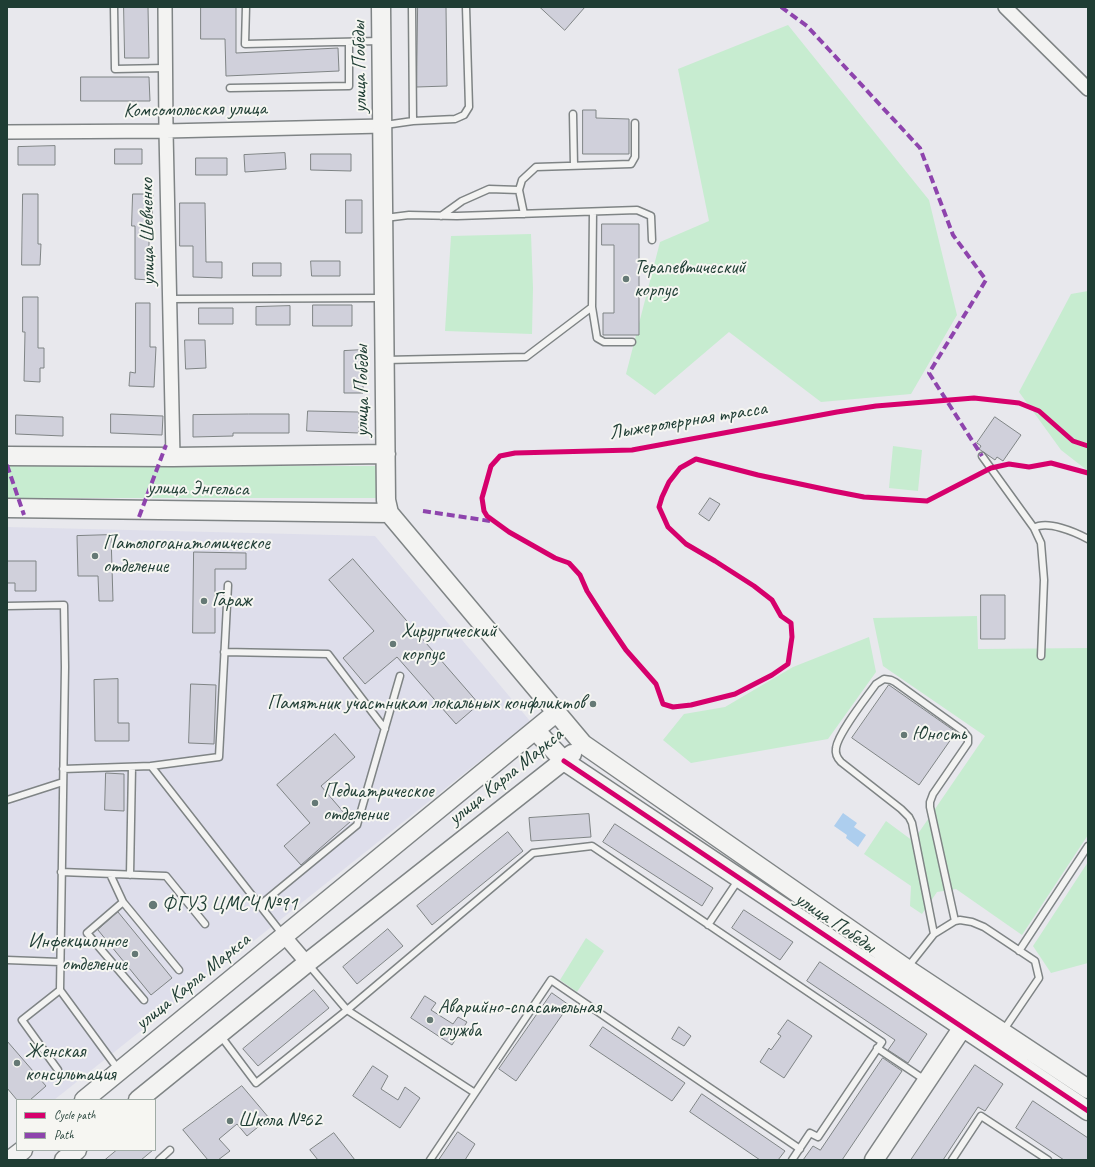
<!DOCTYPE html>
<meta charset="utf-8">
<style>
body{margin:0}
#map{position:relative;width:1095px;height:1167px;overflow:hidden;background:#e8e8ed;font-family:Caveat,sans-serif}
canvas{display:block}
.frame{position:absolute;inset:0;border:8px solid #1f3d34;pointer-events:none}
.legend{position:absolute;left:16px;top:1099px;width:140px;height:52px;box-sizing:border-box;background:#f6f6f2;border:1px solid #a0aca6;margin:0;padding:5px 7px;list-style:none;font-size:12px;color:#1f3d34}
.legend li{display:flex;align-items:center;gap:8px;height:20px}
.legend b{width:20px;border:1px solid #a0aca6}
</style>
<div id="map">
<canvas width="1095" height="1167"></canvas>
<div class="frame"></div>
<ul class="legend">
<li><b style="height:5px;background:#d6006c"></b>Cycle path</li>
<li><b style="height:5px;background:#8e44ad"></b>Path</li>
</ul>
</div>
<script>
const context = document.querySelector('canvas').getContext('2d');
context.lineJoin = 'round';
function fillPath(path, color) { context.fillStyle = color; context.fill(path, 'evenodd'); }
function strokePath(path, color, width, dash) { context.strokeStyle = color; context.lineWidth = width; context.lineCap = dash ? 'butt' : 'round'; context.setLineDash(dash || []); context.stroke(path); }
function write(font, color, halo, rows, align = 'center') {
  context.font = font + ' Caveat,sans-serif'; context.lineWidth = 4; context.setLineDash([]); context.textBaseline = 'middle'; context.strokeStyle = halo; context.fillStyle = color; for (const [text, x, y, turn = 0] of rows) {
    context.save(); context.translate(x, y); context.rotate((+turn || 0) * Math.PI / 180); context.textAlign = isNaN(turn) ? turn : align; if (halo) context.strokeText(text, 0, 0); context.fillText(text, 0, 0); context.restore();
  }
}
fillPath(new Path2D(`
 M7,527L375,536L530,721L54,1100H17L7,1088Z`), '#dedeeb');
fillPath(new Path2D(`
 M788,25L929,200L957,315L911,394L821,402L729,332L655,395L626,374L660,242L709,221L678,69Z
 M531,234L533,288L532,334L445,331L451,236Z
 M1088,291V471L1061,450L1019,392L1071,294Z
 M893,446L922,450L918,491L889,488Z
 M7,466H377V498H7Z
 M977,616L978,649L1088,648V835L1022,935L956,889L937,892L922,914L910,906L911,886L864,854L886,821L913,841L985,736L883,666L873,618Z
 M869,637L876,672L828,739L691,763L663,740L684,714L725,707L793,667Z
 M1088,862V963L1051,973L1033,946Z
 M586,938L604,951L577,992L560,980Z`), '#c7ecd0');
fillPath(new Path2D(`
 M843,813L857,823L854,827L866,835L858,847L846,838L847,835L834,826Z`), '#adceee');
const building = new Path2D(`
 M124,7H148L149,58H125Z
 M201,7H236V53L338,48L339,71L226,76L225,39H201Z
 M418,7H446L447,86L417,87Z
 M540,7H585L565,30Z
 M81,77H149L150,101H81Z
 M583,110H596V118L629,119V154H583Z
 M55,146V165H18V147Z
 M115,149H142V164H115Z
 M285,153L286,169L245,172L244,155Z
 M311,154H351V171L311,170Z
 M196,158H227V175H196Z
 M23,194H38V244H41L40,265H22Z
 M133,194H153L152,227H150L149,234V280L135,279V226H132Z
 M346,200H362V233H346Z
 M180,203H205L206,262H222V278L193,277V246H180Z
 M602,224H639V335H603V313H614V245H602Z
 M311,261H340V276H312Z
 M253,263H281V276H253Z
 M23,297H38V348H44V368H40V382L24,381L25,332H23Z
 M136,303H150V347H156L154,387L129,386L130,372L135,373Z
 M313,305H352V326H313Z
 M290,306V325H256V307Z
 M199,308H233V324H199Z
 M185,340H205L206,368L186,369Z
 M363,350V393H344V351Z
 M308,411L359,412V433L307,431Z
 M111,414L163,416L162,435L111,433Z
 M249,414H289V433H233V436L193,437V415Z
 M16,415L63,417V436L16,434Z
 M995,417L1021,435L1003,461L997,457L995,460L979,449L981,446L977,443Z
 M710,498L720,504L709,521L699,514Z
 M111,535L113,601H99L98,576H78L77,536Z
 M194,552L246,553V569H215V633H193Z
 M353,559L479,704L456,724L397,657L365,684L343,658L374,631L329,580Z
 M7,561H36V591H15V583H7Z
 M981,595H1005V639H981Z
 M118,679V723H129V741H95L94,680Z
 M191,684L216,685L214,744L189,743Z
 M889,685L956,732L919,785L852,738Z
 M335,734L355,757L321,786L351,821L301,865L284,846L310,823L277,785Z
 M106,773L124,774V811L105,810Z
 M589,814L591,837L531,841L529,818Z
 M615,824L713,888L702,906L603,842Z
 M508,832L523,851L432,925L417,906Z
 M744,910L793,942L780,960L732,928Z
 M118,912L172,978L151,995L98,930Z
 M388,929L403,946L357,984L343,967Z
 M820,962L927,1034L908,1063L888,1050L895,1040L807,981Z
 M314,990L329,1008L258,1066L243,1049Z
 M552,993L569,1005L516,1081L499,1069Z
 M425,996L436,1003L431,1010L453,1024L458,1017L467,1022L452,1045L411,1018Z
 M788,1020L812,1036L784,1078L760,1062L769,1048L771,1050L781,1036L778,1034Z
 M603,1027L685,1083L672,1101L590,1046Z
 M679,1027L691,1036L684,1046L672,1039Z
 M7,1041L46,1086L30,1100H17L7,1088Z
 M883,1058L902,1071L842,1160H803L813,1146L820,1150Z
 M975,1065L1003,1084L985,1111L978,1107L943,1160H911Z
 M373,1066L388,1076L381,1089L398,1100L405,1087L420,1098L400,1128L353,1096Z
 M242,1086L269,1118L247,1136L237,1124L219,1139L230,1151L218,1160H208L183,1130Z
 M702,1094L785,1151L778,1160H760L690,1112Z
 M1033,1101L1088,1138V1160H1064L1016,1128Z
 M458,1132L475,1144L465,1160H439Z
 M334,1133L355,1160H318L310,1150Z
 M117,1150H153L141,1160H105Z`);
fillPath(building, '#d0d0db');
strokePath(building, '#7f8485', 1);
const lane = new Path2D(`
 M114,7L115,69L165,68
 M246,7L245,44L380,41
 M230,88L349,86V42
 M573,114L574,166
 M413,121L455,119L464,115L469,107L466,7
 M385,125L413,121L412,7
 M519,190L524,214
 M441,216L462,201L489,189L519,190L522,180L536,167L631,164L635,157V123
 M385,218L409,215L457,216L637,210L651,216L652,240
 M169,299L382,298
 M592,307L597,338L604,342H632
 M385,360L526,357L592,307L593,212
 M982,456L1034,528C1047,520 1075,532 1088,539
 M1034,528L1041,543L1044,580L1041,656
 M7,606L64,605L65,667L60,990L118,1069
 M224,652L328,654L385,729
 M151,766L219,757L228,585
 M63,769L151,766L283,935
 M7,800L63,782
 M61,872L166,876L205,924
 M110,874L123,902
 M130,875L132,767
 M260,905L357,825L400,676
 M708,925L739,879
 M934,934L912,823L909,817L901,809L841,762C837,758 835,754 836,748C838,733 866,698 876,684L884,679L891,680L895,682L963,731L968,737V743L933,794L930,802V807L955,921
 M1019,951L1088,846
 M7,960L60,962
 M308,964L347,1010L475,1093L430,1160
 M907,968L934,934L955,921L960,920L972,922L984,927L1035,961L1039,978L1003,1031
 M144,1000L87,933L123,902L179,970
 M220,1035L256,1083L347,1010L533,853L592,846L882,1042L818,1137L810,1133L792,1160
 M877,1048L925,1080
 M58,1070L22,1020L60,990
 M475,1093L551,980L800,1149
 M159,1160L170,1150
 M952,1160L981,1116L1048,1160`);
const street = new Path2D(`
 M165,7L166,131L173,457
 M1005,7L1088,89
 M7,132L166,131L383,126
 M284,936L307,963`);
const secondary = new Path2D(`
 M381,7L386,500L389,513L583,744L907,969L1088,1089
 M7,456L173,457L386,454
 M7,508L389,513
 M536,731L564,761L1088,1111
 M84,1100L557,712
 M138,1100L307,963L572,754
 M10,1160L23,1150
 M64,1160L77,1150
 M874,1160L969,1018`);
strokePath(lane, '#7f8485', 9);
strokePath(street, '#7f8485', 16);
strokePath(secondary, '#7f8485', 21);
strokePath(lane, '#f3f3f2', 6);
strokePath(street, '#f3f3f2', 13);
strokePath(secondary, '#f3f3f2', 18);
strokePath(new Path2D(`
 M781,7L807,26L920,148L953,235L986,280L929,373L982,456
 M7,465L24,515
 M423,511L490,521
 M139,517L166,445`), '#8e44ad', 4, [8, 4]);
strokePath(new Path2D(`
 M1088,446L1073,441L1039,411L1019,403L974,398L876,406L837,412L632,450L515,453L500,456L491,466L482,498L484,511L487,516L509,532L555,558L569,563L580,575L587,591L605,619L626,650L656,684L663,704L673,707L691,705L735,694L772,675L788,664L792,637L791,623L781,616L772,600L754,586L715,561L686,544L668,527L659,507L662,497L669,482L680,468L696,459L758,475L833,491L864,497L927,501L991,468L1009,464L1029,467L1051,463L1088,473
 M564,761L1088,1111`), '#d6006c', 5);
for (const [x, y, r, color] of [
 [626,279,4,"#657975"],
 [95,556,4,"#657975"],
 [204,601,4,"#657975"],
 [393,644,4,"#657975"],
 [593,704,4,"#657975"],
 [904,735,4,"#657975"],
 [315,803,4,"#657975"],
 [153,905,5,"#657975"],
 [135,954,4,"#657975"],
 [430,1020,4,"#657975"],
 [17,1063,4,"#657975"],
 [230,1121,4,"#657975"]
]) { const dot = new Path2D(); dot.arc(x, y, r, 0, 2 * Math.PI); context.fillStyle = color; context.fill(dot); strokePath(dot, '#f6f6f2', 1.5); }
write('20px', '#1f3d34', '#f6f6f2', [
 ["улица Победы",360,67,-91],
 ["Комсомольская улица",195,110,-1],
 ["улица Шевченко",148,232,-91],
 ["улица Победы",363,391,-90],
 ["Лыжеролеррная трасса",688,421,-9],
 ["улица Энгельса",198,489,1],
 ["улица Карла Маркса",506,777,-39],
 ["улица Победы",835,923,34],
 ["улица Карла Маркса",193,982,-39]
]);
write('20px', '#1f3d34', '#f6f6f2', [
 ["Терапевтический",634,268],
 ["корпус",634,291],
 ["Патологоанатомическое",103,544],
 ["отделение",103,567],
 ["Гараж",212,601],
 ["Хирургический",401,632],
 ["корпус",401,655],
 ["Памятник участникам локальных конфликтов",585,704,"right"],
 ["Юность",912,735],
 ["Педиатрическое",323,792],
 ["отделение",323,815],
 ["ФГУЗ ЦМСЧ №91",162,905],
 ["Инфекционное",127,942,"right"],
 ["отделение",127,965,"right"],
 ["Аварийно-спасательная",438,1008],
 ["служба",438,1031],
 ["Женская",25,1052],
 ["консультация",25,1075],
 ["Школа №62",238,1121]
], 'left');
</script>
